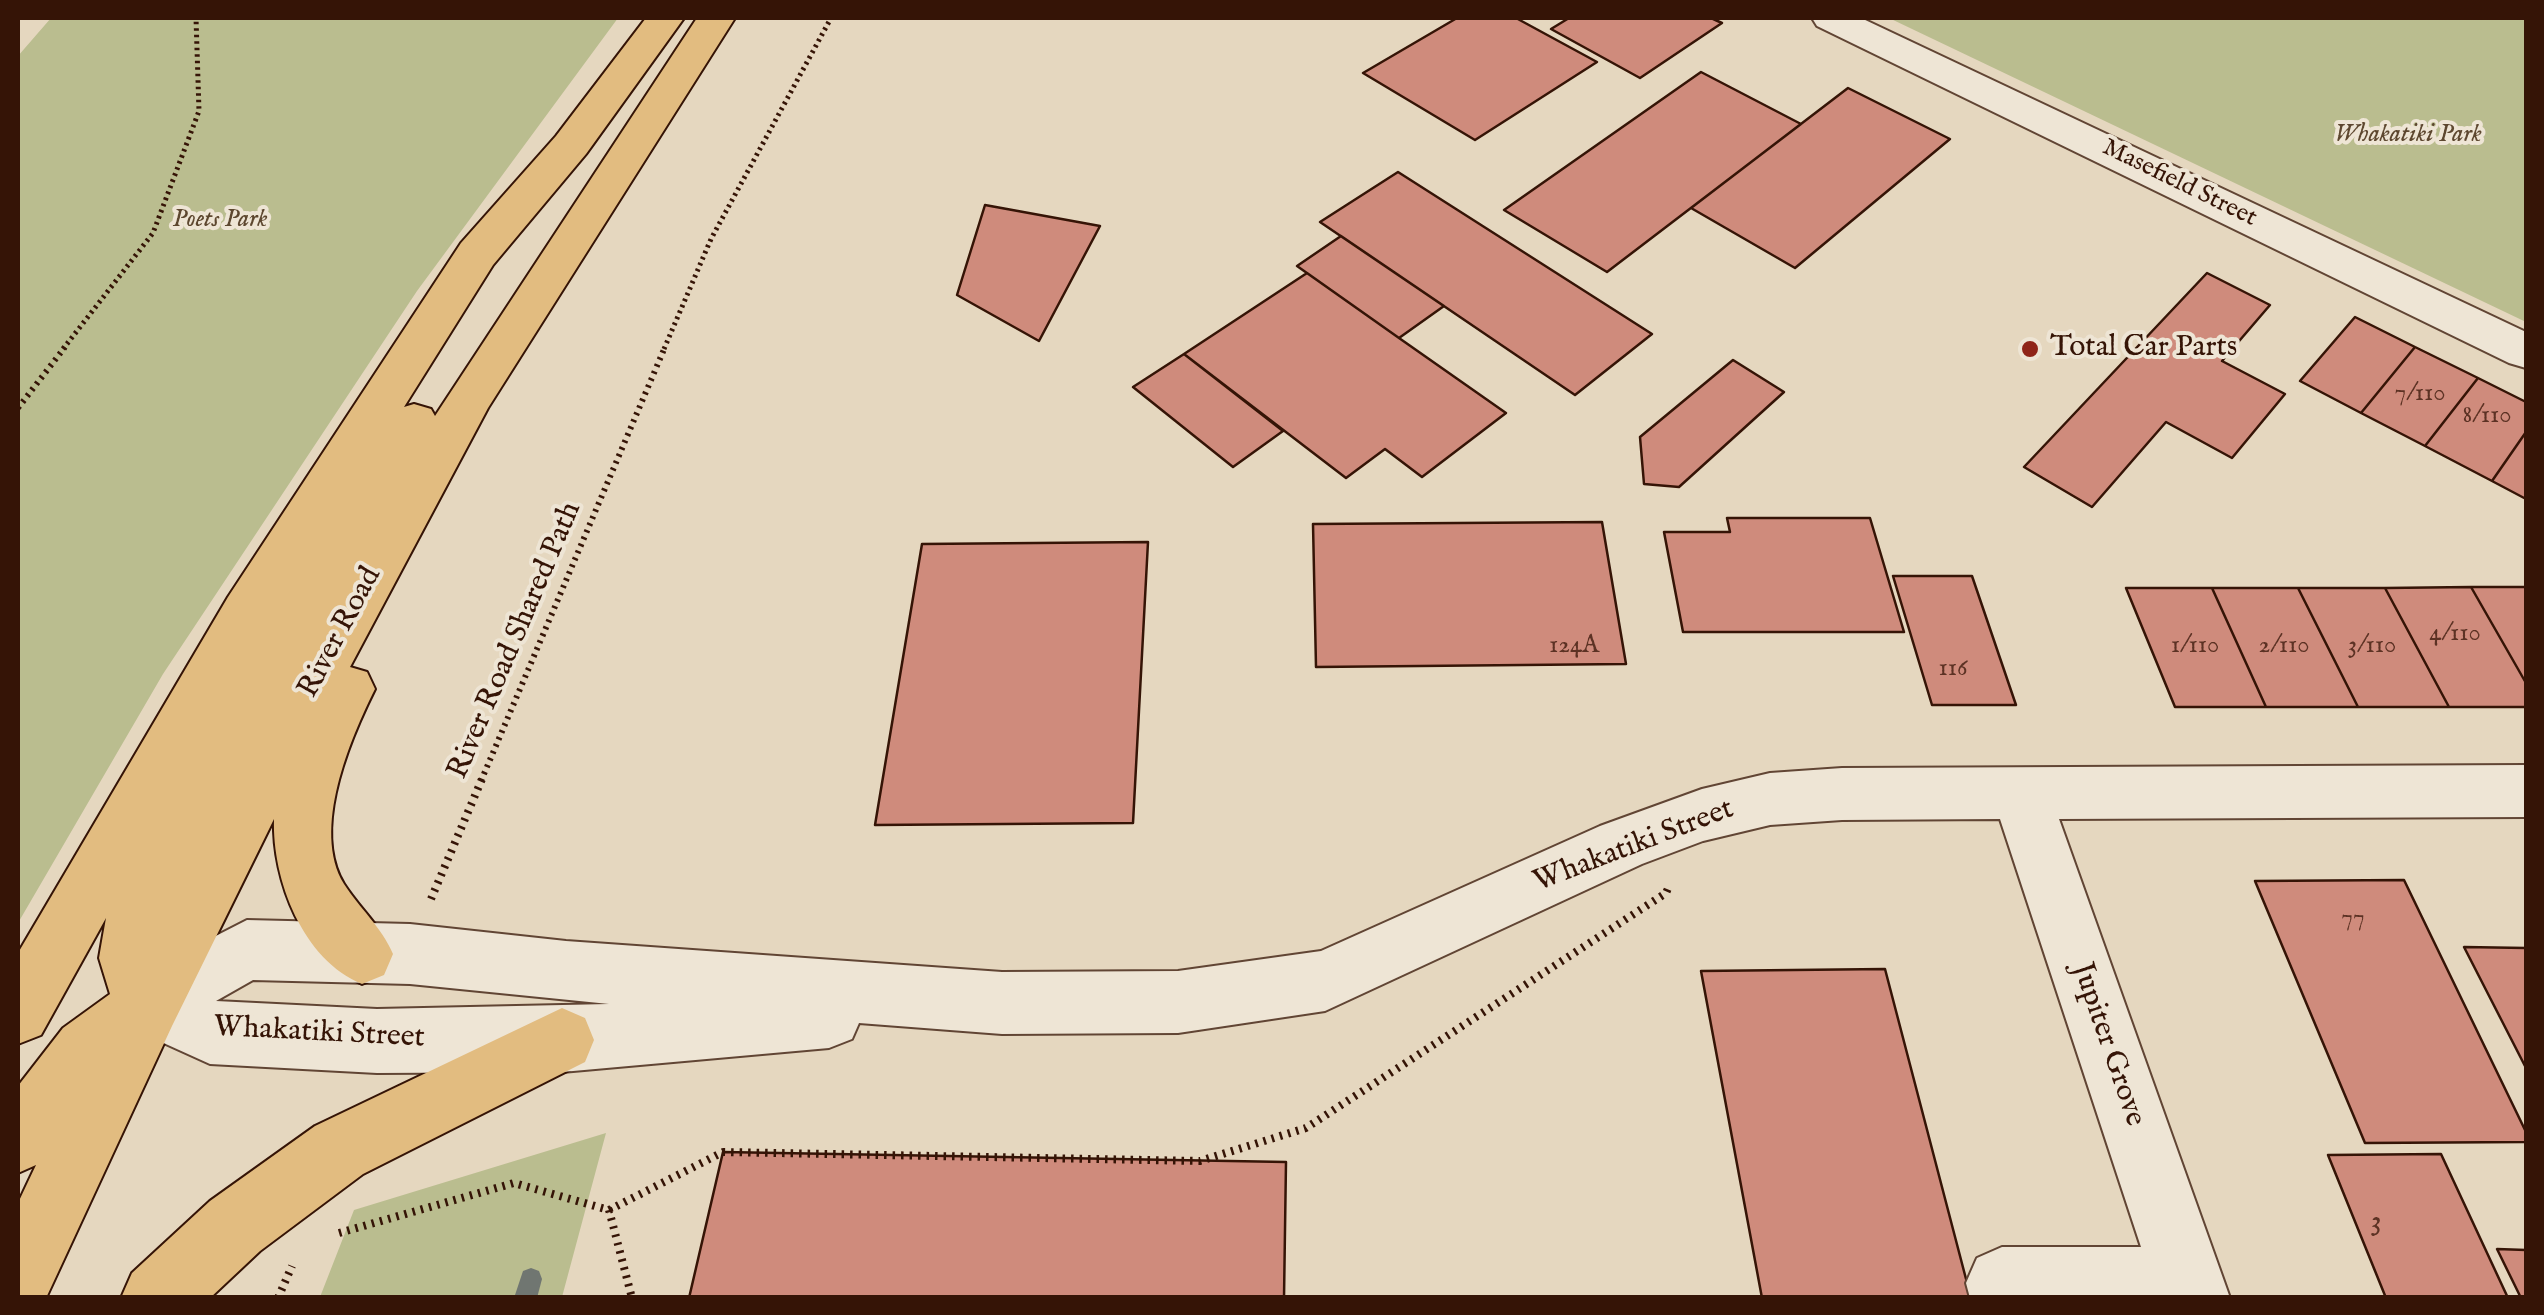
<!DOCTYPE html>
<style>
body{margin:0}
#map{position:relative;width:2544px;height:1315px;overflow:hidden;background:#e5d7bf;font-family:"IM FELL English",serif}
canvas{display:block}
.frame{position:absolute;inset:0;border:20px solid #351406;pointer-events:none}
</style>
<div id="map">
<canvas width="2544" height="1315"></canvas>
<div class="frame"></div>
</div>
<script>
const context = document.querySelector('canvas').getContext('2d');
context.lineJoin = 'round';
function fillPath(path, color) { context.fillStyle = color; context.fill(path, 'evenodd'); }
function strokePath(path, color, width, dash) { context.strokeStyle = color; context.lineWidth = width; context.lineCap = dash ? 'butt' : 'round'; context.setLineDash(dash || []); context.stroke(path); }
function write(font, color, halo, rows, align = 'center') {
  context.font = font + ' "IM FELL English",serif'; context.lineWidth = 8; context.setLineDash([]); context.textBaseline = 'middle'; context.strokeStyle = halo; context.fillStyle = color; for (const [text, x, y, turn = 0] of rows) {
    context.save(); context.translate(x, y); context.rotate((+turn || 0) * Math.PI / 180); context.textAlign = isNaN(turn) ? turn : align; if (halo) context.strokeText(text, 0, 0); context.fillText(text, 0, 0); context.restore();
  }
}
fillPath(new Path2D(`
 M51,18H618L417,291L163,674L18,923V56Z
 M1889,18H2526V322Z
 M606,1133L562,1297H320L354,1210Z`), '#babd8f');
fillPath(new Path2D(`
 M531,1268L539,1271L542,1279L537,1298H514L523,1271Z`), '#707671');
const building = new Path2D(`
 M1457,18H1516L1597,62L1475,140L1363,73Z
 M1569,18H1711L1722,23L1640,78L1551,29Z
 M1701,72L1801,124L1607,272L1504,210Z
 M1848,88L1950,139L1795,268L1691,208Z
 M1398,172L1652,334L1575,395L1320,222Z
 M985,205L1100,226L1039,341L957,295Z
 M1341,236L1444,306L1399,338L1297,266Z
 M1307,273L1399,338L1506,413L1422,477L1385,449L1346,478L1184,354Z
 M2207,273L2270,305L2222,361L2285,394L2232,458L2166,422L2092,507L2024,467Z
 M2355,317L2415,347L2361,413L2300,381Z
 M2415,347L2478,378L2425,446L2361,413Z
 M1184,354L1283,431L1233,467L1133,387Z
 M1733,360L1784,392L1679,487L1644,484L1640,437Z
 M2478,378L2526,402V432L2492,481L2425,446Z
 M2526,432V499L2492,481Z
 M1727,518H1870L1904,632H1683L1664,532H1730Z
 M1602,522L1626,664L1316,667L1313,524Z
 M1148,542L1133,823L875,825L922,544Z
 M1893,576H1972L2016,705H1932Z
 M2471,587H2526V683Z
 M2471,587L2526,683V707H2449L2385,588Z
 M2126,588H2212L2266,707H2175Z
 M2212,588H2298L2358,707H2266Z
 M2298,588H2385L2449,707H2358Z
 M2404,880L2526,1132V1142L2365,1143L2255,881Z
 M2464,947L2526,948V1068Z
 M1885,969L1971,1298H1762L1701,971Z
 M723,1152L1286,1162L1284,1298H689Z
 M2441,1154L2508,1298H2386L2328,1155Z
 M2497,1249L2526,1250V1298H2521Z`);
fillPath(building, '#cf8b7c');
strokePath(building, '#351406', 2.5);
const minor = new Path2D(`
 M1812,18H1861L2526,332V368L2509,363L1817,26Z
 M2526,765V817L2059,819L2230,1298H1970L1966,1283L1977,1258L2002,1247H2141L2000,819L1842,820L1770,825L1703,841L1642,864L1325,1011L1178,1033L1002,1034L859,1023L852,1039L829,1048L562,1072L377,1073L210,1064L126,1026L117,1004L126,982L247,920L410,924L566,941L1002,972L1178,971L1321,951L1600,826L1702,789L1770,773L1842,768ZM253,980L410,984L609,1004L377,1009L216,1001Z`);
const highway = new Path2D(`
 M646,18H684L586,154L493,265L404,407L414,404L431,409L435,416L697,18H735L488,408L350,667L367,672L375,689C350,739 311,830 344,884C360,909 381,926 393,954L384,975L362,984C303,960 272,880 274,819L172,1026L46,1298H18V1203L36,1165L18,1173V1086L63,1028L110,994L99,958L106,918L41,1035L18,1044V953L228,597L461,243L556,136Z
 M562,1008L585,1018L594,1040L585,1062L363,1174L260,1251L210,1298H121L132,1273L210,1201L315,1126Z`);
strokePath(minor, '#614534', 4);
strokePath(highway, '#351406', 4);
strokePath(new Path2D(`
 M63,349L153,233L199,111L196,18
 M664,349L711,239L831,18`), '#351406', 5, [2.5, 4]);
strokePath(new Path2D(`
 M18,408L65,347
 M481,781L665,347`), '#351406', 6, [2.5, 5]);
strokePath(new Path2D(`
 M431,899L482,779
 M609,1210L723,1152L1200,1161L1306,1128L1666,893L1669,886
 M339,1233L514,1183L609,1210L632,1298
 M278,1298L292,1266`), '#351406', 8, [2.5, 6]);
fillPath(minor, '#eee5d5');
fillPath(highway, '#e2bc80');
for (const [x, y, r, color] of [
 [2030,349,10,"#8f2418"]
]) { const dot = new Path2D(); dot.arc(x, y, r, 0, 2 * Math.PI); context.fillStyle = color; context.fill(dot); strokePath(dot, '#eee5d5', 4); }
write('italic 25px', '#5d472f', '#eee5d5', [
 ["Whakatiki Park",2408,136],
 ["Poets Park",220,221]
]);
write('25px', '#351406', '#eee5d5', [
 ["Masefield Street",2179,184,26]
]);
write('25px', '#5c3224', null, [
 ["7/110",2420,395],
 ["8/110",2487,417],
 ["4/110",2455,635],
 ["124A",1574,647],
 ["1/110",2195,647],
 ["2/110",2284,647],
 ["3/110",2372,647],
 ["116",1953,670],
 ["77",2353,920]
]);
write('30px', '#351406', '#eee5d5', [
 ["Total Car Parts",2050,349]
], 'left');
write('30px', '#351406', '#eee5d5', [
 ["River Road",341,633,-62],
 ["River Road Shared Path",516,641,-67],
 ["Whakatiki Street",1634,847,-21],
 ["Whakatiki Street",319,1034,3],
 ["Jupiter Grove",2107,1045,71]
]);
write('30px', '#5c3224', null, [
 ["3",2376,1223]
]);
</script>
